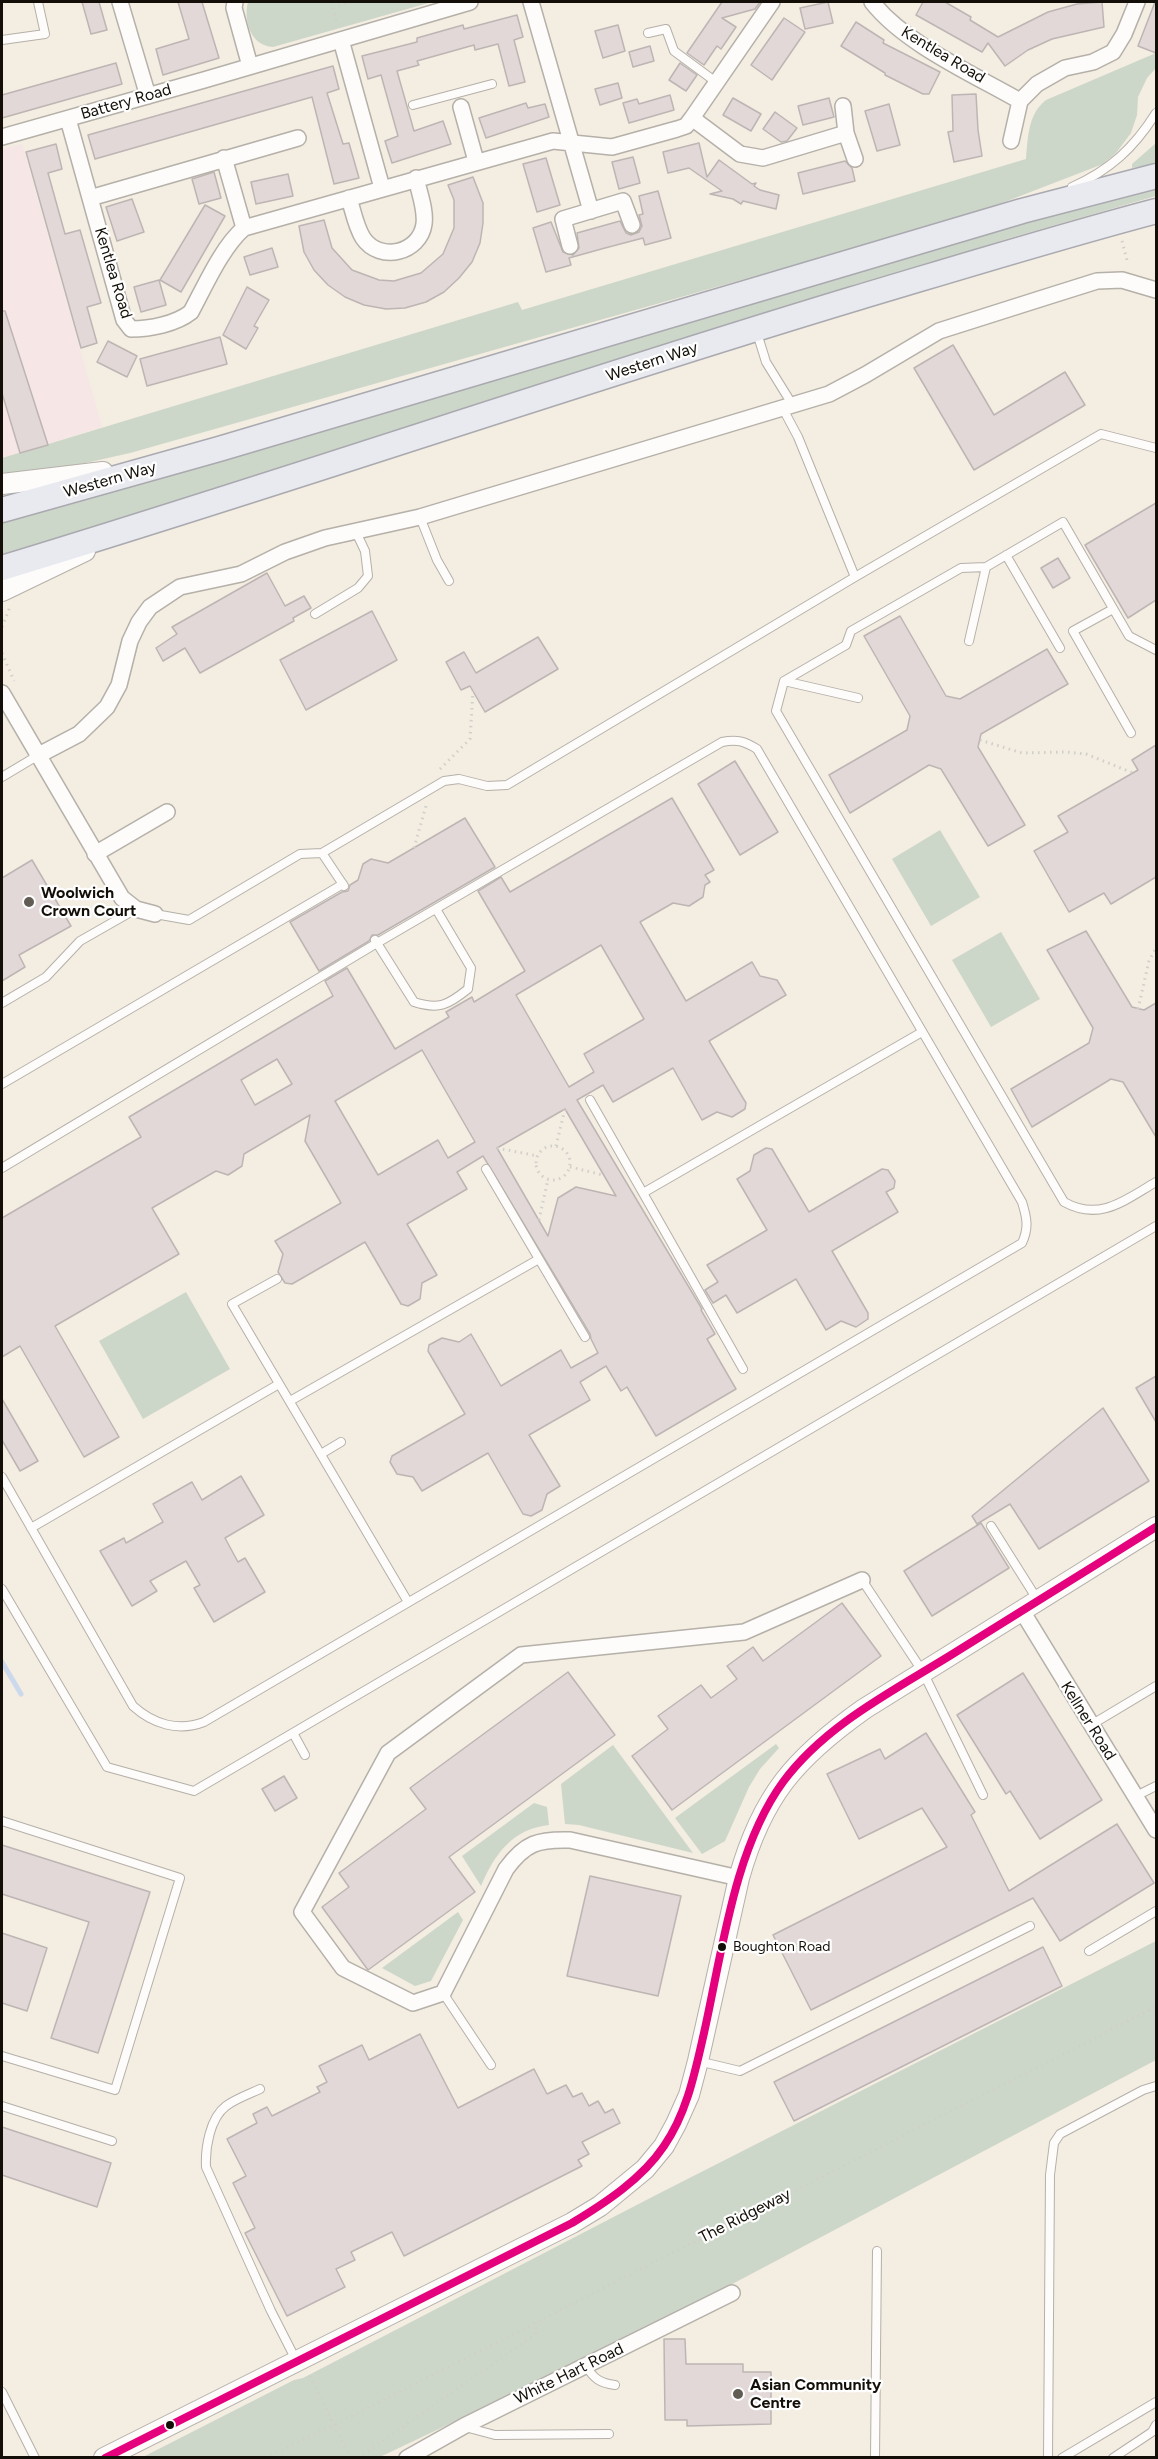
<!DOCTYPE html>
<style>
body{margin:0}
#map{position:relative;width:1158px;height:2459px;overflow:hidden;background:#f3ede2;font-family:Figtree,sans-serif}
canvas{display:block}
.frame{position:absolute;inset:0;border:3px solid #130f08;pointer-events:none}
</style>
<div id="map">
<canvas width="1158" height="2459"></canvas>
<div class="frame"></div>
</div>
<script>
const context = document.querySelector('canvas').getContext('2d');
context.lineJoin = 'round';
function fillPath(path, color) { context.fillStyle = color; context.fill(path, 'evenodd'); }
function strokePath(path, color, width, dash) { context.strokeStyle = color; context.lineWidth = width; context.lineCap = dash ? 'butt' : 'round'; context.setLineDash(dash || []); context.stroke(path); }
function write(font, color, halo, rows, align = 'center') {
  context.font = font + ' Figtree,sans-serif'; context.lineWidth = 4.5; context.setLineDash([]); context.textBaseline = 'middle'; context.strokeStyle = halo; context.fillStyle = color; for (const [text, x, y, turn = 0] of rows) {
    context.save(); context.translate(x, y); context.rotate((+turn || 0) * Math.PI / 180); context.textAlign = isNaN(turn) ? turn : align; if (halo) context.strokeText(text, 0, 0); context.fillText(text, 0, 0); context.restore();
  }
}
fillPath(new Path2D(`
 M22,144L102,427L2,458V149Z`), '#f6e6e5');
fillPath(new Path2D(`
 M248,2H432L273,47C251,46 243,21 248,2Z
 M1156,53V68L1147,78L1138,97L1137,115L1131,133L1116,153L1103,164L971,215L130,453L59,469L2,476V458L518,302L522,310L1026,159C1028,137 1028,114 1046,100Z
 M1156,143V164L1132,168V164Z
 M1156,187V196L1010,238L2,558V522L1077,208Z
 M940,830L980,897L931,926L892,859Z
 M1001,932L1040,999L991,1027L952,960Z
 M186,1292L230,1369L143,1419L99,1341Z
 M776,1744L779,1748L760,1769L749,1787L725,1841L702,1854L675,1818Z
 M613,1745L693,1853L579,1825L565,1824L561,1784Z
 M534,1803L547,1807L549,1825C513,1829 495,1853 481,1886L462,1856Z
 M458,1912L463,1920L431,1981L415,1986L382,1968Z
 M1156,1941V2060L632,2337L380,2457L141,2458L294,2380L303,2378L656,2195Z`), '#cdd7c9');
strokePath(new Path2D(`
 M2,1662L21,1694`), '#ccd8ec', 5);
const building = new Path2D(`
 M82,2H99L107,30L91,34Z
 M178,2H202L219,58L163,75L156,49L189,39Z
 M722,2H760L755,9L722,18L736,27L721,49L717,46L704,65L687,53Z
 M828,2L833,23L805,29L800,8Z
 M923,2H945L971,17L970,20L998,37L1048,12L1077,4L1102,2L1104,27L1052,39L1028,50L1005,66L988,43L982,52L916,15Z
 M1155,2H1156V53L1138,46Z
 M517,15L523,37L514,40L525,82L509,86L498,44L475,50L474,45L417,61L419,65L397,71L414,131L443,121L451,144L392,163L385,141L398,136L381,75L368,79L362,56L417,42V38L463,25L464,29Z
 M784,18L805,32L772,80L751,65Z
 M856,22L884,40L883,43L940,72L929,94H923L885,75V73L841,46Z
 M618,25L625,51L603,58L595,31Z
 M650,46L654,61L633,67L629,52Z
 M116,63L122,84L2,118V95Z
 M680,63L697,75L686,91L669,80Z
 M333,66L339,89L327,93L343,144L349,143L359,178L334,184L312,97L95,159L88,135Z
 M618,83L622,98L600,105L595,89Z
 M976,94L978,130L982,156L954,162L948,132L953,131L952,95Z
 M670,95L674,110L629,123L623,103L637,99L639,104Z
 M733,98L761,114L751,131L723,115Z
 M829,98L834,117L803,125L798,106Z
 M526,103L528,108L545,104L549,117L486,138L479,118Z
 M889,104L900,145L877,151L865,111Z
 M775,112L797,128L787,141L781,142L763,129Z
 M699,143L707,177L719,160L752,184L756,183L754,186L760,190L779,195L776,209L743,201L741,204L733,199L710,194L722,191L689,168L668,173L663,152Z
 M56,144L62,169L48,173L65,234L80,230L101,303L87,307L97,343L81,348L26,152Z
 M633,157L640,183L619,189L612,162Z
 M546,158L560,205L537,212L523,164Z
 M845,161L852,168L855,181L803,194L798,173Z
 M214,172L221,198L199,204L192,179Z
 M288,174L293,196L256,204L251,182Z
 M473,177L483,203V223L480,243L472,262L459,278L444,292L426,302L405,308L386,309L364,305L345,297L328,285L314,270L304,252L299,226L324,220L332,248L352,270L379,280L394,281L421,273L443,254L454,228V200L448,185Z
 M658,191L671,238L645,245L643,238L605,248L569,258L571,265L546,272L533,228L551,222L563,252L573,255L579,248L577,233L620,221L626,233L631,235L639,232L642,226L639,215L643,214L639,196Z
 M132,199L144,232L117,241L106,207Z
 M205,205L225,216L181,292L160,280Z
 M272,248L278,267L250,275L244,257Z
 M159,280L166,305L141,312L134,287Z
 M247,287L269,300L254,326L258,328L246,349L223,335Z
 M2,311H5L48,445L20,453L2,393Z
 M220,337L227,364L147,386L140,359Z
 M108,341L137,356L127,377L97,362Z
 M953,345L994,415L1065,372L1085,405L974,470L914,368Z
 M1156,503V600L1128,618L1085,545Z
 M1058,558L1070,578L1053,588L1041,568Z
 M267,573L285,606L304,596L311,608L293,618L294,621L200,673L185,648L163,661L156,648L177,634L172,627Z
 M372,611L397,660L306,710L280,660Z
 M900,616L946,696L960,699L1047,649L1068,684L981,734L978,747L1025,825L988,846L941,769L929,765L850,813L829,775L907,730L910,716L864,636Z
 M538,637L558,669L485,712L470,686L461,690L446,662L464,652L476,673Z
 M1156,745V877L1111,904L1104,893L1069,912L1034,851L1068,832L1058,816L1138,770L1132,760Z
 M735,761L778,832L740,855L698,784Z
 M672,798L714,870L705,875L710,882L705,885L703,897L689,906L673,903L640,922L686,1001L752,962L760,976L777,980L786,995L709,1041L746,1103L745,1109L732,1117L717,1112L702,1120L673,1068L613,1102L603,1085L577,1100L702,1309L701,1310L715,1334L707,1339L736,1389L656,1436L627,1387L621,1391L606,1366L580,1382L590,1400L529,1435L560,1486L547,1494L542,1510L531,1516L523,1514L488,1453L422,1491L413,1477L397,1474L390,1462L392,1456L465,1414L428,1351L429,1345L442,1338L459,1342L471,1334L501,1386L561,1350L571,1368L598,1353L591,1339L590,1334L483,1156L457,1172L467,1189L407,1224L437,1275L422,1283L420,1299L408,1306L401,1304L365,1242L292,1284L285,1283L278,1272L283,1254L275,1241L341,1203L305,1141L310,1115L244,1154L242,1166L228,1175L216,1171L152,1208L179,1254L55,1326L119,1437L84,1457L20,1346L2,1357V1218L141,1137L129,1117L333,996L325,981L347,968L395,1049L449,1017L446,1012L472,997L474,1002L525,971L478,891L501,877L510,892ZM601,945L644,1019L584,1054L594,1072L569,1087L516,995ZM422,1050L475,1142L448,1158L438,1140L378,1175L335,1101ZM277,1059L292,1084L255,1105L241,1080ZM565,1109L616,1196L576,1187L558,1198L548,1236L497,1148Z
 M465,818L495,867L378,935H372L369,941L319,971L290,922L342,892L348,891L350,885L358,880L363,864L371,859L388,863Z
 M32,860L71,926L19,955L25,967L2,981V878Z
 M1086,931L1132,1007L1144,1010L1156,1003V1137L1123,1082L1111,1079L1032,1127L1011,1089L1089,1043L1093,1028L1047,950Z
 M766,1148L772,1149L809,1212L882,1169L888,1170L895,1181L894,1188L886,1192L898,1212L832,1251L868,1313V1319L856,1327L841,1321L826,1330L796,1279L737,1313L726,1295L713,1303L705,1290L718,1282L707,1265L767,1230L737,1179L750,1171L754,1155Z
 M1156,1376V1422L1136,1388Z
 M2,1399L38,1461L20,1471L2,1440Z
 M1103,1408L1149,1481L1039,1549L1010,1504L977,1524L972,1516Z
 M241,1476L264,1515L225,1538L238,1562L245,1558L265,1592L214,1622L194,1588L200,1585L186,1561L150,1581L157,1591L132,1606L100,1551L124,1538L126,1543L163,1522L153,1504L192,1482L202,1500Z
 M981,1523L1009,1568L932,1616L904,1571Z
 M842,1603L881,1656L672,1810L632,1756L668,1729L658,1716L701,1685L711,1698L737,1679L727,1666L753,1647L763,1661Z
 M568,1672L615,1735L449,1857L475,1892L368,1970L322,1907L349,1887L339,1873L426,1809L410,1788Z
 M1023,1673L1102,1800L1040,1839L1010,1791L1006,1794L957,1715Z
 M926,1733L975,1812L971,1815L1009,1891L1117,1824L1154,1883L1060,1941L1033,1898L811,2010L773,1935L947,1847L922,1808L859,1839L827,1774L880,1749L885,1759Z
 M284,1776L297,1798L275,1811L262,1789Z
 M2,1845L150,1892L98,2053L51,2038L89,1922L2,1894Z
 M590,1876L681,1896L658,1996L567,1976Z
 M2,1933L47,1948L27,2011L2,2003Z
 M1043,1947L1062,1986L794,2121L774,2082Z
 M420,2034L458,2108L534,2069L547,2094L566,2085L573,2097L582,2093L589,2106L598,2101L605,2113L613,2109L620,2123L582,2142L589,2154L578,2160L582,2166L404,2256L392,2232L351,2252L355,2260L336,2269L345,2287L287,2316L245,2233L255,2228L233,2183L246,2176L227,2139L257,2123L253,2114L267,2107L272,2116L320,2092L317,2087L327,2082L319,2066L362,2045L369,2060Z
 M2,2127L111,2163L97,2207L2,2175Z
 M664,2339H685L686,2364H743V2372H771V2424L687,2426V2420H665Z`);
fillPath(building, '#e2d8d8');
strokePath(building, '#bdb5b3', 1.5);
const service = new Path2D(`
 M648,33L666,29L674,51L716,82
 M2,40L45,34L38,2
 M413,105L492,84
 M1072,187C1110,170 1134,148 1156,113
 M757,333L766,362L792,404
 M782,407L798,437L855,577
 M420,517L437,560L449,581
 M1006,555L1060,648
 M1113,609L1073,631L1131,733
 M315,614L358,588L368,576L365,551L356,532
 M969,641L986,567
 M1156,650L1129,636L1063,522L986,567L961,568L851,631L846,645L784,681L776,711L1064,1202C1100,1222 1125,1200 1156,1182
 M784,681L858,698
 M2,777L37,756
 M322,853L444,781L459,779L487,786L507,785L855,577L1101,434L1156,448
 M155,914L189,920L300,854L322,853L344,886
 M375,940L414,1002C439,1010 448,1005 468,989L471,968L436,909
 M2,1003L46,977L80,941L136,909
 M2,1084L343,884
 M590,1100L643,1193L922,1032
 M2,1168L377,943L722,742C737,739 744,741 757,749L1022,1202C1027,1218 1029,1228 1022,1243L204,1722C178,1732 153,1724 133,1706L2,1477
 M643,1193L743,1369
 M539,1259L585,1337
 M277,1279L232,1304L408,1602
 M290,1401L539,1259L486,1169
 M321,1454L341,1442
 M991,1526L1037,1599
 M31,1528L279,1384
 M862,1580L923,1672L983,1795
 M2,1589L107,1767L194,1791L1156,1226
 M1091,1725L1156,1686
 M293,1733L305,1755
 M1136,1796L1156,1786
 M2,1821L180,1878L115,2090L2,2056
 M1089,1951L1156,1911
 M443,1993L491,2065
 M698,2061L740,2071L1030,1926
 M260,2089C249,2094 235,2099 226,2106C210,2118 205,2148 206,2167L271,2311L296,2360
 M2,2106L112,2141
 M586,2366C594,2379 600,2383 615,2385
 M2,2392L35,2458
 M465,2427L495,2435L609,2434
 M875,2458L877,2251
 M1048,2458L1050,2175L1054,2143L1060,2134L1143,2090L1156,2086
 M1062,2458L1156,2402
 M1113,2458L1152,2432L1156,2425`);
const minor = new Path2D(`
 M120,2L148,96
 M235,2L234,8L250,66
 M531,2L591,211
 M872,2C905,44 973,74 1020,101
 M341,40L382,188
 M843,106L846,133L855,159
 M461,107L476,161
 M692,118L772,2
 M68,119L124,320L131,329C150,329 176,324 191,312C205,286 222,247 244,228L553,141L612,147L677,129L686,126L692,118L740,154L763,158L846,133
 M2,137L204,80L470,2
 M1011,141L1020,101L1037,84L1065,68L1093,62L1113,52L1124,34L1137,2
 M224,158L244,228
 M90,198L298,138
 M349,198C353,211 356,227 363,238C380,263 420,253 424,224C426,210 419,192 416,178
 M570,246L563,219L623,201L632,225
 M2,693L122,898L136,909L155,914
 M37,756L79,734L107,707L119,685L130,641L139,622L150,607L180,587L241,574L285,552L325,538L420,517L829,394L865,375L939,331L1043,298L1097,281L1122,280L1156,290
 M95,854L167,812
 M1022,1611L1156,1830
 M739,1878L570,1840C538,1839 525,1843 506,1869L443,1993L413,2003L343,1968L302,1912L388,1753L521,1655L744,1632L862,1580
 M407,2458L464,2426L732,2293`);
const tertiary = new Path2D(`
 M2,484L103,472
 M2,591L85,551
 M104,2458L572,2223L600,2206L645,2169L664,2146L676,2124L689,2095L698,2061L739,1878C762,1796 795,1758 864,1709L1156,1527`);
const primary = new Path2D(`
 M2,510L219,449L1022,211L1156,176
 M2,568C286,482 568,385 853,299C954,269 1054,238 1156,211`);
strokePath(service, '#b5b0a8', 10);
strokePath(minor, '#b5b0a8', 18);
strokePath(tertiary, '#b5b0a8', 22);
strokePath(primary, '#a9a9af', 27);
strokePath(new Path2D(`
 M331,2L337,24
 M333,8L350,2
 M1122,241L1128,264
 M2,627L10,607
 M2,653L14,681
 M980,740L1022,753L1066,752L1086,754L1133,773
 M440,769L470,739L473,691
 M414,848L426,806
 M1138,1009L1149,961L1156,948
 M556,1146L565,1109
 M536 1163a17 17 0 1 1 34 0a17 17 0 1 1-34 0Z
 M497,1148L538,1156
 M570,1167L603,1175
 M539,1220L548,1179
 M310,2376L350,2458
 M265,2458L334,2425L1156,2007
 M358,2458L536,2334V2322`), '#d0cfca', 3, [1.5, 4.5]);
strokePath(service, '#fdfcfb', 8);
strokePath(minor, '#fdfcfb', 15);
strokePath(tertiary, '#fdfcfb', 20);
strokePath(primary, '#e9eaf0', 24);
strokePath(new Path2D(`
 M105,2458L572,2223C605,2203 642,2179 664,2146C687,2113 695,2072 704,2033C722,1953 734,1849 783,1782C825,1725 893,1691 951,1655C1020,1612 1088,1570 1156,1527`), '#e5007d', 8);
for (const [x, y, r, color] of [
 [29,902,6,"#615d54"],
 [722,1947,5,"#130f08"],
 [738,2394,6,"#615d54"],
 [170,2425,5,"#130f08"]
]) { const dot = new Path2D(); dot.arc(x, y, r, 0, 2 * Math.PI); context.fillStyle = color; context.fill(dot); strokePath(dot, '#fefefe', 2); }
write('14px', '#130f08', '#fefefe', [
 ["Boughton Road",733,1947]
], 'left');
write('16px', '#130f08', '#fefefe', [
 ["Kentlea Road",943,55,31],
 ["Battery Road",126,102,-16],
 ["Kentlea Road",113,273,73],
 ["Western Way",652,362,-18],
 ["Western Way",110,480,-16],
 ["Kellner Road",1088,1721,58],
 ["The Ridgeway",745,2216,-27],
 ["White Hart Road",569,2374,-26]
]);
write('bold 16px', '#130f08', '#fefefe', [
 ["Woolwich",41,893],
 ["Crown Court",41,911],
 ["Asian Community",750,2385],
 ["Centre",750,2403]
], 'left');
</script>
